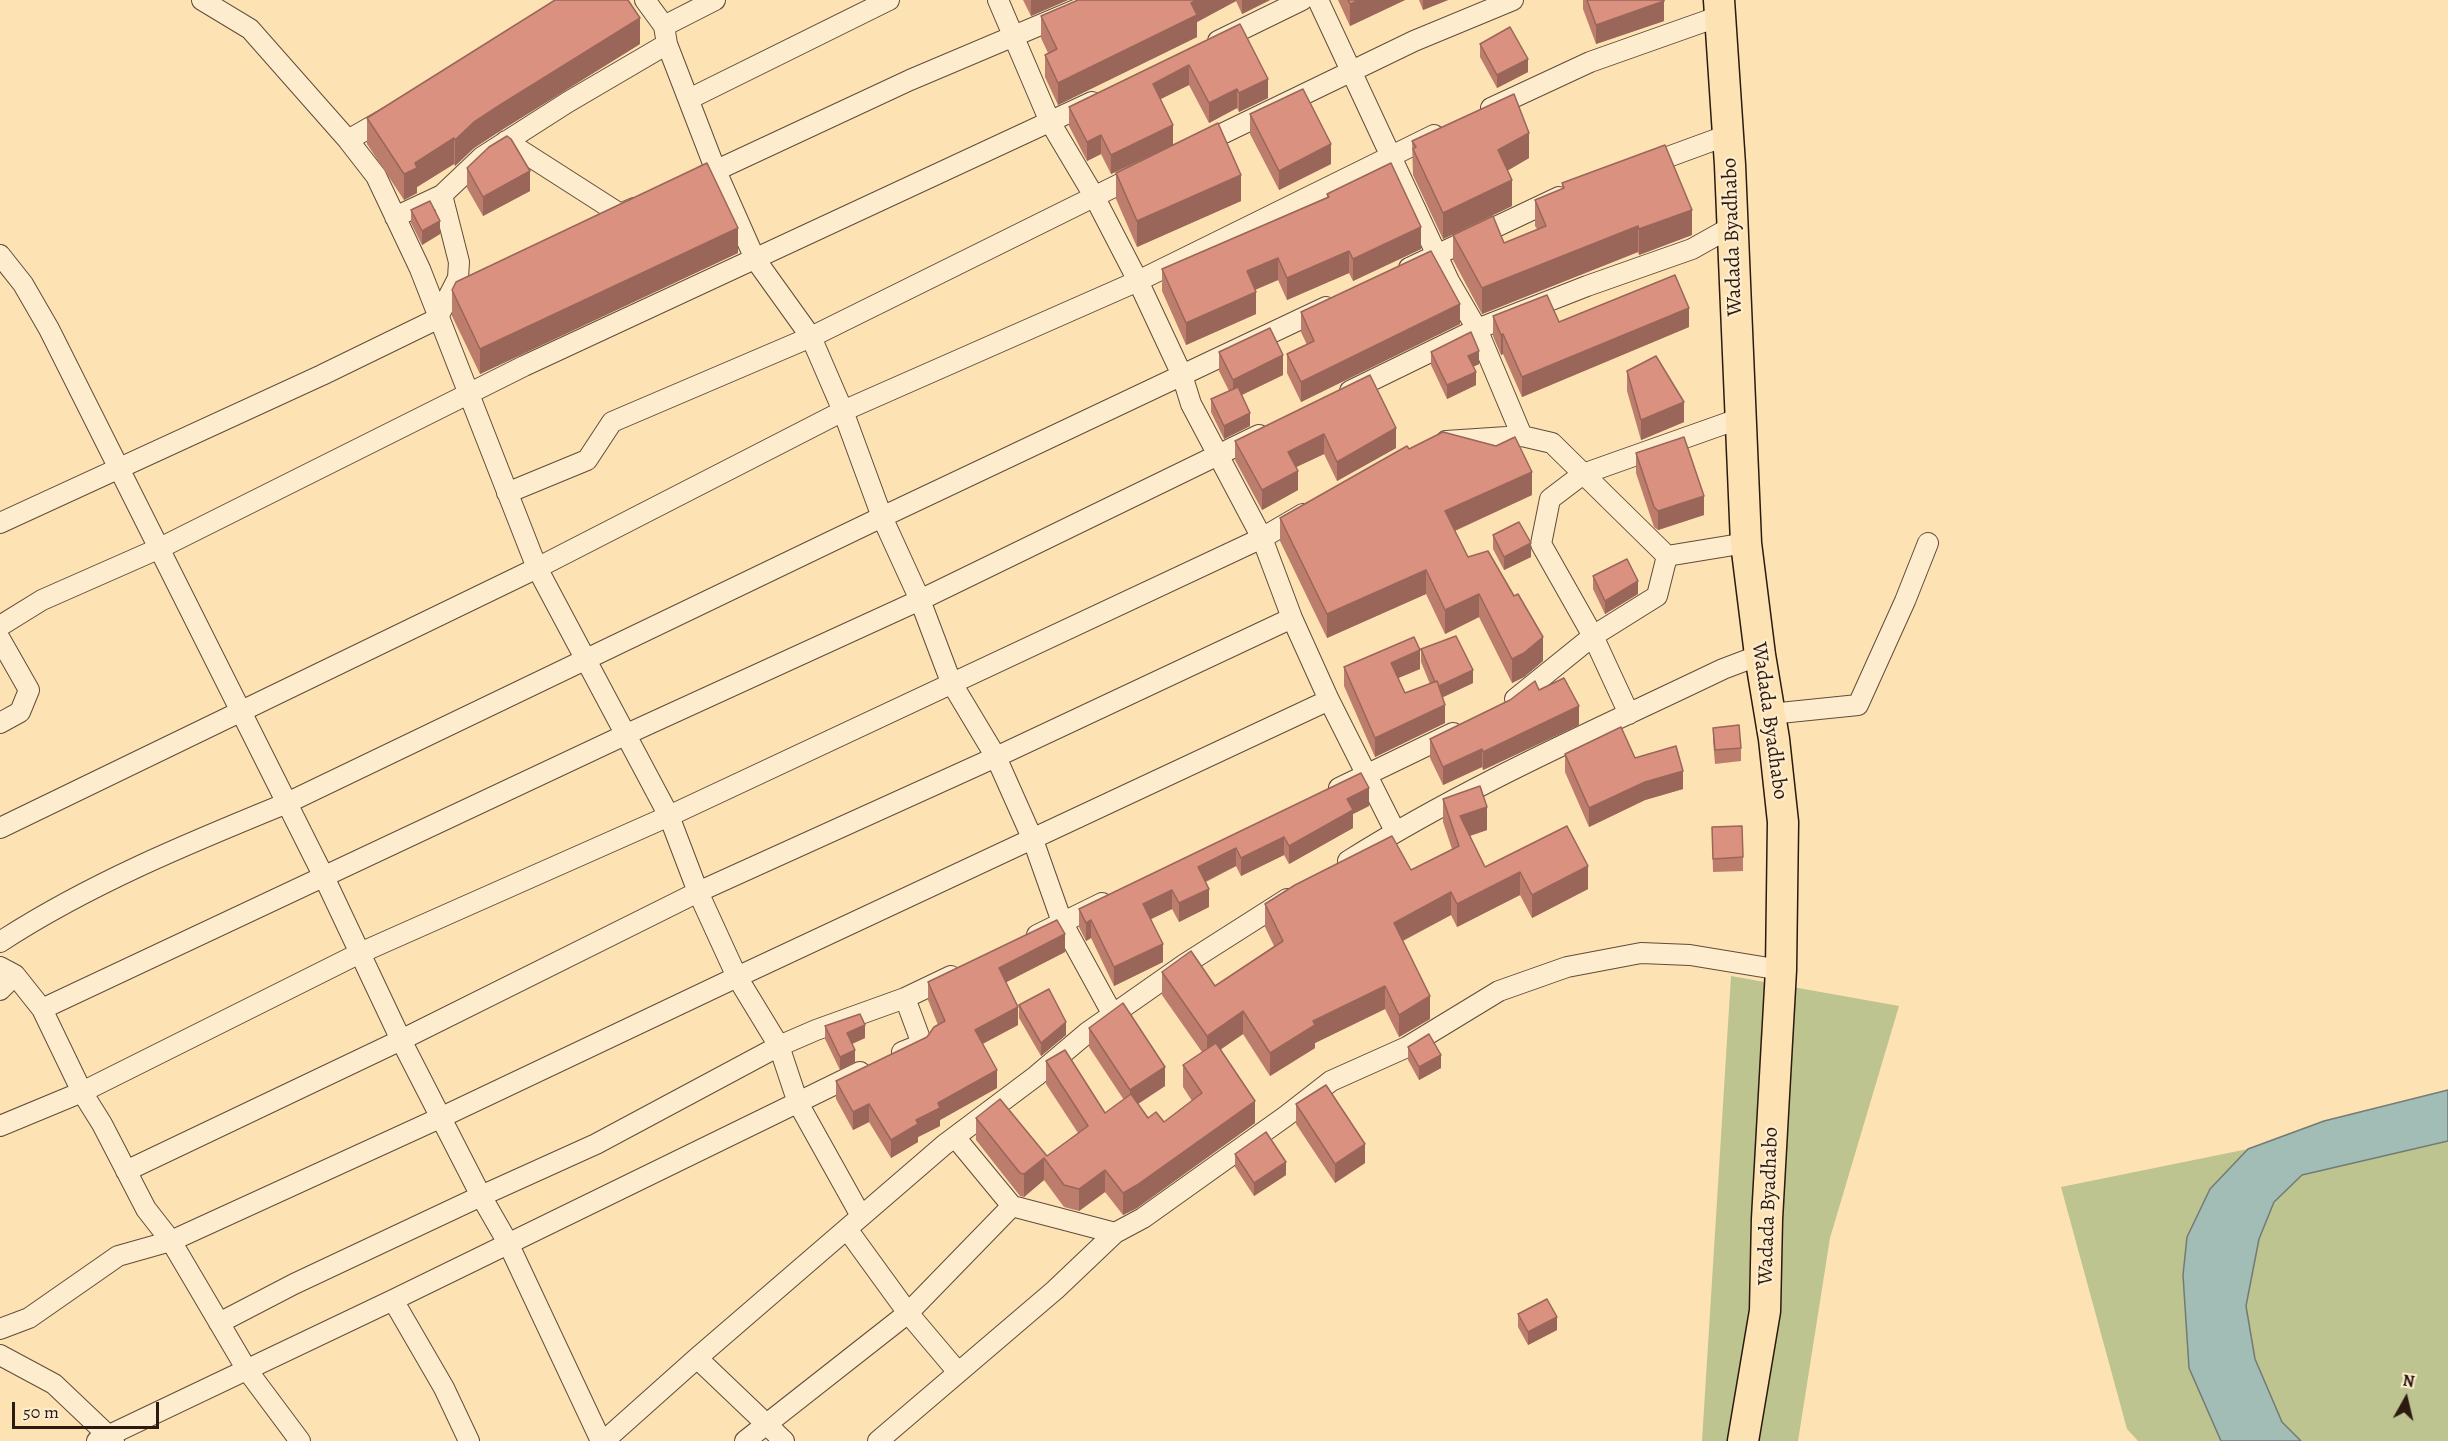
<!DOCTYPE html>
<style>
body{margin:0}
#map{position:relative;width:2448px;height:1441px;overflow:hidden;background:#fde2b3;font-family:Alegreya,serif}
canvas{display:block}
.north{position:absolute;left:2376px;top:1369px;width:60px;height:60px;-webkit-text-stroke:4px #feecce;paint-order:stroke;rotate:8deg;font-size:16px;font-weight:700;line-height:24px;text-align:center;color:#2b1a10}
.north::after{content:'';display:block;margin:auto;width:21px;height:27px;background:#2b1a10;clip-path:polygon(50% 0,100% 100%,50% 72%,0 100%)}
.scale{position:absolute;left:12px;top:1402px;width:147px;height:27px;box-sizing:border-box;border:3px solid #2b1a10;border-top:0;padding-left:8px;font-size:18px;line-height:21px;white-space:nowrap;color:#2b1a10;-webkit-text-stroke:4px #feecce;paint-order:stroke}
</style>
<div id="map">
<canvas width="2448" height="1441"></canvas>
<div class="north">N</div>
<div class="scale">50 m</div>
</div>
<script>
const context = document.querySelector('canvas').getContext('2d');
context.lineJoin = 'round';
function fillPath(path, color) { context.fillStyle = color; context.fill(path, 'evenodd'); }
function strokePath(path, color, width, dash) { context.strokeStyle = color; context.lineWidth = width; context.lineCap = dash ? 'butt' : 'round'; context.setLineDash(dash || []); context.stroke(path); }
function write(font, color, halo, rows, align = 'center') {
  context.font = font + ' Alegreya,serif'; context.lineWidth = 4.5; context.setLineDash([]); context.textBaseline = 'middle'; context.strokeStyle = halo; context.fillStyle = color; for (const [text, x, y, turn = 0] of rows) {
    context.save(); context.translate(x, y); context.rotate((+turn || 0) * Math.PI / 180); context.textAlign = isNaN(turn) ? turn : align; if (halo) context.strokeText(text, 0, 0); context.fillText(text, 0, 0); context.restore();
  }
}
fillPath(new Path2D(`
 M1731,976L1899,1006L1830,1238L1798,1441H1702Z
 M2448,1141V1441H2301L2282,1422L2255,1359L2246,1306L2259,1239L2274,1202L2302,1175Z
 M2248,1149L2210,1189L2189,1368L2221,1441H2138L2127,1429L2061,1187Z`), '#bdc48f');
const water = new Path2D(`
 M2448,1090V1141L2302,1175L2274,1202L2259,1239L2246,1306L2255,1359L2282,1422L2301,1441H2221L2189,1368L2183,1275L2187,1237L2210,1189L2248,1149L2324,1121Z`);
fillPath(water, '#a2bcb6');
strokePath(water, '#727b74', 1.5);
const minor = new Path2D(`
 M202,0L250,29L348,140L376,176L420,269L537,568L669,816L698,892L737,977L779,1046L798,1103L861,1216
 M645,0L664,26L667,44L716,171L755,259L811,337L843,411L882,517L920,600L951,682L996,757L1033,840L1062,922L1113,1015
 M998,0L1050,122L1094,196L1138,281L1182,375L1191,404L1262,538L1292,618L1329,700L1395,831
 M1318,0L1449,281L1477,329L1522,436
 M664,26L715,0
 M1218,41L1302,0
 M689,99L889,0
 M1491,108L1590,62L1720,16
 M348,140L390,116
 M506,141L620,214L634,208
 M1199,145L1414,41L1513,0
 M1646,165L1728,135
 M704,176L910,80L1099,0
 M395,217L442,195L482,157L568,102L667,44
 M0,255L23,284L49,329L324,877L401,1040L481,1196L508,1243L601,1441
 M1409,268L1559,197
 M1350,391L1477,329L1587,286L1692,249L1733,226
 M1446,441L1522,436L1552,443L1667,556L1746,543
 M507,493L587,460L612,422L811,337L1138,175
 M0,523L322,375L437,319L458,278L459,262L442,195
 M0,626L42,600L160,548L524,366L1092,102
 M0,639L29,690L20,712L0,723
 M1515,699L1593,636L1657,596L1667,556
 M1629,714L1593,636L1541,544L1550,499L1583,474L1741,418
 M1770,714L1858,705L1905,601L1928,543
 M1339,788L1453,733
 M0,828L537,568L843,411L1138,281L1434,135
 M1348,861C1467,786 1596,730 1723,669L1760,655
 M1037,935L1102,903
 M0,942C89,884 189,843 287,803L882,517L1326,307
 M0,967L15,975L42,1009L82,1092L102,1124L146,1209L171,1241L247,1370L300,1441
 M0,990L15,975
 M42,1009L627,734L920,600L1259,435
 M902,1052L922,1044L905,998
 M0,1126L82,1092L360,953L669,816L1262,538L1303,514
 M955,1137L1012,1206L1115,1233
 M126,1171L401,1040L698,892L996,757L1292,618
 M847,1229L908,1313L957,1371
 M393,1300L444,1388L469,1441
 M219,1323L294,1284L481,1196L596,1144L779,1046L816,1030L905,998L951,976
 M0,1329L29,1318L118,1256L171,1241L442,1117L737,977L1329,700
 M0,1355L54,1384L114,1441
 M697,1358L784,1441
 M97,1441L393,1300L860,1072
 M604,1441L697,1358L944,1145L1036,1076L1088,1032L1185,964L1287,899
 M745,1441L908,1313L1012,1206
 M878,1441L1055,1290L1115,1233L1143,1218L1286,1116L1331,1081L1407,1047L1499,991L1567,967L1641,953L1690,955L1781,970`);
const primary = new Path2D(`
 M1719,0L1730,165L1746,543L1760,655L1774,739L1783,822L1781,970L1767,1219L1765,1311L1743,1441`);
strokePath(minor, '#604c39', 22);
strokePath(primary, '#2b1a10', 33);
strokePath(minor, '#feecce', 20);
strokePath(primary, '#fde2b3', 30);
fillPath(new Path2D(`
 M1023,0H1068L1031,16Z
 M1078,0H1270L1242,14L1236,1L1197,22V37L1058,105L1045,77V55L1048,53L1041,38V16Z
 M1338,0H1405L1350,26Z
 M1419,0H1448L1423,10Z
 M1583,0H1664V21L1596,44L1583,9Z
 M1240,24L1268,98L1239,112L1237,108L1209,123L1189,85L1160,99L1173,145L1111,174L1101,154L1087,161L1069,126V107Z
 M640,44L500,131L474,148L455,166L454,164L417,187V193L404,200L367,144V118Z
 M1480,44L1528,72L1497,88L1480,57Z
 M1250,114L1331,164L1279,190L1250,134Z
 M1412,141L1529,158L1507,171L1512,206L1443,239L1413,175Z
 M467,168L530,191L483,216L467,188Z
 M1116,173L1241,201L1137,247L1116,199Z
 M1562,183L1692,235L1639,255L1638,252L1482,314L1453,260V235L1504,243L1537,229L1535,226V200L1562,189Z
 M1327,194L1421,249L1353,281L1349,273L1287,300L1278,280L1255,290L1256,314L1186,345L1162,291V269L1327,197Z
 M411,210L440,234L422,245L411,223Z
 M738,253L480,374L452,316V290Z
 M1301,312L1460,324L1301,402L1287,373V354L1307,345L1301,332Z
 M1493,316L1559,322L1689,327L1522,397L1503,354L1501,355L1493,336Z
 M1219,352L1283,375L1242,395L1250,426L1224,439L1211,412V399L1229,391L1219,371Z
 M1431,352L1479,364L1473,367L1476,385L1447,399L1431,365Z
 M1627,371L1684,422L1641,440L1627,391Z
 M1370,375L1396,448L1337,481L1324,454L1296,467L1298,490L1262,510L1235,460V441Z
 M1409,449L1532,495L1455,531L1468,557L1543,661L1524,677L1512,683L1479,617L1445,634L1426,594L1327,638L1280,541V518Z
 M1636,453L1704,515L1658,530L1654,527L1636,473Z
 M1493,535L1531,557L1504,570L1493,549Z
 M1593,576L1638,594L1605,614L1593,589Z
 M1421,649L1473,683L1443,697L1445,723L1375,757L1344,686V667L1420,669L1398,678L1405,693L1430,684L1421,662Z
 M1539,690L1579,725L1483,770L1482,767L1443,785L1430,758V739Z
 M1713,728L1741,748V761L1715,764L1713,741Z
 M1565,754L1635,758L1683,789L1645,800L1589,827L1565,772Z
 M1361,773L1369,806L1353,814V828L1289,864L1284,855L1241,876L1236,866L1206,882L1209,907L1179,922L1172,909L1151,919L1163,962L1114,986L1091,938L1086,941L1079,927V909Z
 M1443,799L1487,830L1470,836L1485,867L1567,826L1588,889L1532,918L1520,895L1457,927L1451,915L1403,941L1430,1019L1399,1037L1385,1009L1315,1043V1048L1270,1076L1243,1034L1221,1049L1255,1123L1137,1208L1123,1215L1105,1192L1079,1211L1064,1207L1044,1180L1024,1197L1020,1196L976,1140V1118L1047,1156L1078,1133L1046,1084V1061L1105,1113L1124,1100L1089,1047V1028L1165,1086L1138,1104L1148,1118L1164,1122L1192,1101L1183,1087V1065L1202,1052L1162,995V972L1215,986L1274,946L1265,927V904L1411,870L1452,849L1443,822Z
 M1712,827L1743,857V871L1713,872Z
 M1065,952L1006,982L1018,1025L982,1044L997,1088L940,1120V1126L918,1137V1142L891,1158L869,1122L853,1130L836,1099V1081L927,1037L938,1025L928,1000V982Z
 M1019,1005L1066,1035L1041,1056L1019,1018Z
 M825,1026L865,1038L852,1044L855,1063L840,1070L825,1039Z
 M1408,1047L1441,1068L1419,1080L1408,1060Z
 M1296,1104L1365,1163L1335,1183L1296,1124Z
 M1235,1154L1286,1175L1254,1196L1235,1167Z
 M1518,1314L1557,1330L1528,1345L1518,1327Z`), '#bc7d6d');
fillPath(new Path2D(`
 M1031,0H1068L1031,16Z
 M1197,0H1236V1L1197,22V37L1058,105V83Z
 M1242,0H1270L1242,14Z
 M1359,0H1405L1350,26V4Z
 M1423,0H1448L1423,10Z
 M1664,1V21L1596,44V25Z
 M640,18V44L500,131L474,148L455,166V140L474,122L500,105Z
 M1528,59V72L1497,88V75Z
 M1189,65V85L1153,103V84Z
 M1268,79V98L1239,112V93Z
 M1237,89V108L1209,123V103Z
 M1173,125V145L1111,174V155Z
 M1529,133V158L1498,176V150Z
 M1101,135V154L1087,161V142Z
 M454,138V164L417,187V193L404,200V174L415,163Z
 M1331,144V164L1279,190V171Z
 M530,171V191L483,216V197Z
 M1241,175V201L1137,247V221Z
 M1512,180V206L1443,239V213Z
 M1692,210V235L1639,255V229Z
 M440,221V234L422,245V231Z
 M1638,226V252L1482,314V288Z
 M1421,227V249L1353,281V259Z
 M738,228V253L480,374V349Z
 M1349,251V273L1287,300V278Z
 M1278,258V280L1247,293V271Z
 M1256,292V314L1186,345V323Z
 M1460,304V324L1301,402V382Z
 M1689,308V327L1522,397V377Z
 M1503,334V354L1501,355V335Z
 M1479,351V364L1468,369V356Z
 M1283,355V375L1233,399V380Z
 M1476,372V385L1447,399V385Z
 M1684,402V422L1641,440V420Z
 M1250,413V426L1224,439V426Z
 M1396,428V448L1337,481V462Z
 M1324,434V454L1288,471V452Z
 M1298,471V490L1262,510V490Z
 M1532,472V495L1445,535V511Z
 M1704,496V515L1658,530V511Z
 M1531,543V557L1504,570V557Z
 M1426,570V594L1327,638V614Z
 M1638,581V594L1605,614V601Z
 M1479,594V617L1445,634V610Z
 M1543,637V661L1524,677L1512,683V659Z
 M1420,650V669L1391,681V663Z
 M1473,670V683L1437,700V687Z
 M1445,705V723L1375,757V738Z
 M1579,706V725L1483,770V752Z
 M1482,749V767L1443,785V767Z
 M1683,771V789L1645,800L1589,827V808L1645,782Z
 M1369,788V806L1353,814V828L1289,864V846L1347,799Z
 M1487,807V830L1460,839V816Z
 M1284,837V855L1241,876V858Z
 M1236,848V866L1198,885V867Z
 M1588,866V889L1532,918V895Z
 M1520,872V895L1457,927V904Z
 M1209,889V907L1179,922V903Z
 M1172,890V909L1143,923V904Z
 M1451,892V915L1394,945V923Z
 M1091,920V938L1086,941V923Z
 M1065,934V952L999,986V968Z
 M1163,944V962L1114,986V967Z
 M1385,986V1009L1315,1043V1048L1270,1076V1053L1313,1021Z
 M1430,996V1019L1399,1037V1015Z
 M1018,1007V1025L975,1048V1030Z
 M1243,1011V1034L1207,1059V1036Z
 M1066,1022V1035L1041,1056V1043Z
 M865,1025V1038L847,1046V1033Z
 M855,1050V1063L840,1070V1057Z
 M1441,1055V1068L1419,1080V1067Z
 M1165,1067V1086L1130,1109V1090Z
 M997,1070V1088L940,1120V1126L918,1137V1142L891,1158V1140L938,1103Z
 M1255,1101V1123L1137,1208L1123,1215V1193Z
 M869,1104V1122L853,1130V1112Z
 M1365,1144V1163L1335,1183V1164Z
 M1044,1158V1180L1024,1197V1174Z
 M1286,1162V1175L1254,1196V1183Z
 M1105,1170V1192L1079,1211V1189Z
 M1557,1317V1330L1528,1345V1332Z`), '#996659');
const building = new Path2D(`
 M555,0H628L640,18L500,105L474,122L455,140L454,138L415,163L417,168L404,174L367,118Z
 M1078,0H1197L1191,3L1197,15L1058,83L1045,55L1057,49L1041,16Z
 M1348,0H1359L1350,4Z
 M1587,0H1664V1L1596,25Z
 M1240,24L1268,79L1239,93L1237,89L1209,103L1189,65L1153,84L1173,125L1111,155L1101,135L1087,142L1069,107Z
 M1510,27L1528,59L1497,75L1480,44Z
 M1303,89L1331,144L1279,171L1250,114Z
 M1514,94L1529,133L1498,150L1512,180L1443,213L1413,149L1416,147L1412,141Z
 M1218,123L1241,175L1137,221L1116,173Z
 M507,136L511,139L530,171L483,197L467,168L489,147Z
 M1665,145L1692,210L1639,229L1638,226L1482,288L1453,235L1493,216L1504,243L1546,226L1535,200L1564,188L1562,183Z
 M707,163L738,228L480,349L452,290L456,282Z
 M1391,163L1421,227L1353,259L1349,251L1287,278L1278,258L1247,271L1256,292L1186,323L1162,269L1329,197L1327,194Z
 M430,201L440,221L422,231L411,210Z
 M1431,251L1460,304L1301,382L1287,354L1314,341L1301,312Z
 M1675,275L1689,308L1522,377L1503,334L1501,335L1493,316L1547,295L1559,322Z
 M1270,328L1283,355L1233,380L1219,352Z
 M1471,332L1479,351L1468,356L1476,372L1447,385L1431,352Z
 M1656,356L1684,402L1641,420L1627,371Z
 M1370,375L1396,428L1337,462L1324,434L1288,452L1298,471L1262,490L1235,441Z
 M1238,387L1250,413L1224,426L1211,399Z
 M1443,432L1496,446L1515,437L1532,472L1445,511L1468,557L1488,551L1514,596L1518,594L1543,637L1524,653L1512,659L1479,594L1445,610L1426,570L1327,614L1280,518L1407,446L1409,449Z
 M1684,437L1704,496L1658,511L1654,507L1636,453Z
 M1519,522L1531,543L1504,557L1493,535Z
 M1627,559L1638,581L1605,601L1593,576Z
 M1456,636L1473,670L1439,686L1437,681L1435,682L1421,649Z
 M1414,637L1420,650L1391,663L1405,693L1437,681L1445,705L1375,738L1344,667Z
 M1564,678L1579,706L1483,752L1482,749L1443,767L1430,739L1510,700L1535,681L1539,690Z
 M1739,725L1741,748L1715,750L1713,728Z
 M1621,727L1635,758L1676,746L1683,771L1645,782L1589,808L1565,754Z
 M1361,773L1369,788L1347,799L1353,810L1289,846L1284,837L1241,858L1236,848L1198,867L1209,889L1179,903L1172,890L1143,904L1163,944L1114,967L1091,920L1086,923L1079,909Z
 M1480,786L1487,807L1460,816L1485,867L1567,826L1588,866L1532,895L1520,872L1457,904L1451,892L1394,923L1430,996L1399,1015L1385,986L1313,1021L1315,1025L1270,1053L1243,1011L1207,1036L1162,972L1191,951L1215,986L1283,941L1265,904L1295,885L1392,836L1411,870L1459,846L1443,799Z
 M1742,826L1743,857L1713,859L1712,827Z
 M1057,920L1065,934L999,968L1018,1007L975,1030L997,1070L938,1103L940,1108L916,1120L918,1124L891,1140L869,1104L853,1112L836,1081L927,1037L934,1027L945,1021L928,982Z
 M1049,989L1066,1022L1041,1043L1019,1005Z
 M1123,1003L1165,1067L1130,1090L1089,1028Z
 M860,1014L865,1025L847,1033L855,1050L840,1057L825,1026Z
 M1429,1034L1441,1055L1419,1067L1408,1047Z
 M1216,1043L1255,1101L1137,1185L1123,1193L1105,1170L1079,1189L1064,1185L1044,1158L1024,1174L1020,1173L976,1118L1000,1099L1047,1156L1088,1126L1046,1061L1065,1050L1105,1113L1131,1094L1148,1118L1156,1112L1164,1122L1202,1093L1183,1065Z
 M1326,1085L1365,1144L1335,1164L1296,1104Z
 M1266,1132L1286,1162L1254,1183L1235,1154Z
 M1547,1299L1557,1317L1528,1332L1518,1314Z`);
fillPath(building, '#db917f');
strokePath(building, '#996659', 1.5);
write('21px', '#2b1a10', '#feecce', [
 ["Wadada Byadhabo",1733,237,-92],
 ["Wadada Byadhabo",1769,721,82],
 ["Wadada Byadhabo",1769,1206,-88]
]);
</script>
